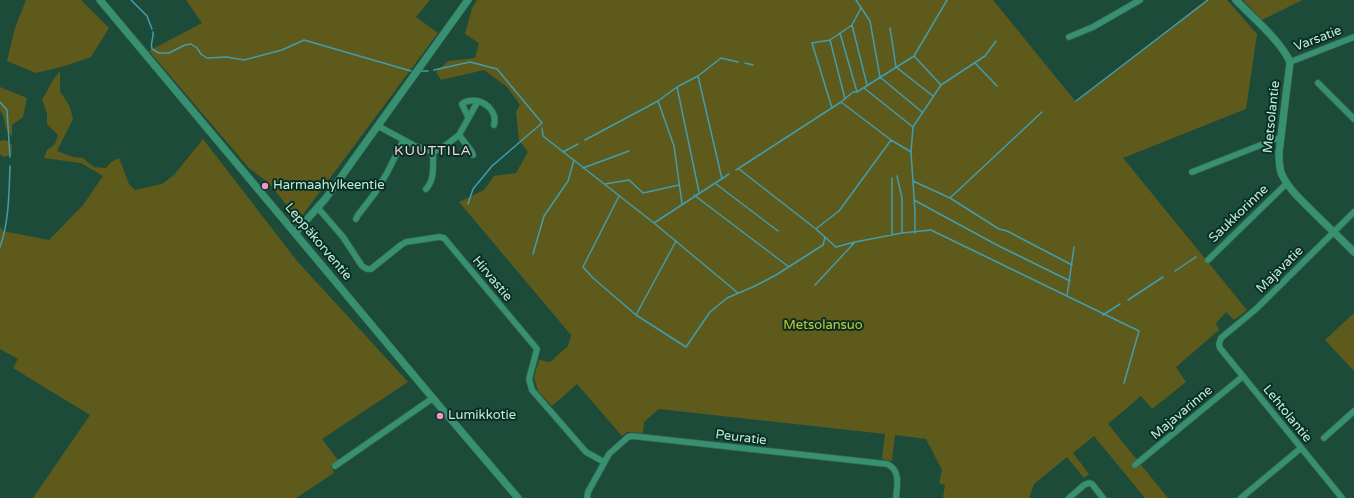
<!DOCTYPE html>
<meta charset="utf-8">
<style>
body{margin:0}
canvas{display:block;background:#1c4b3a}
</style>
<canvas width="1354" height="498"></canvas>
<script>
const context = document.querySelector('canvas').getContext('2d');
context.lineJoin = 'round';
function fillPath(path, color) { context.fillStyle = color; context.fill(path, 'evenodd'); }
function strokePath(path, color, width, dash) { context.strokeStyle = color; context.lineWidth = width; context.lineCap = dash ? 'butt' : 'round'; context.setLineDash(dash || []); context.stroke(path); }
function write(font, color, halo, rows, align = 'center') {
  context.font = font + ' "Varela Round",sans-serif'; context.lineWidth = 4; context.setLineDash([]); context.textBaseline = 'middle'; context.strokeStyle = halo; context.fillStyle = color; for (const [text, x, y, turn = 0] of rows) {
    context.save(); context.translate(x, y); context.rotate((+turn || 0) * Math.PI / 180); context.textAlign = isNaN(turn) ? turn : align; if (halo) context.strokeText(text, 0, 0); context.fillText(text, 0, 0); context.restore();
  }
}
fillPath(new Path2D(`
 M26,0H81L109,28L91,57L65,66L36,73L7,61L15,28Z
 M186,0H430L416,17L438,33L301,217L292,212L269,183L249,168L149,51L202,23Z
 M477,0H993L1076,102L1206,0H1227L1257,34L1246,109L1123,158L1247,310L1234,320L1226,312L1216,323L1219,330L1176,367L1186,382L1152,409L1141,396L1108,424L1168,498H1145L1094,436L1073,453L1089,474L1084,478L1067,457L1034,484L1029,498H943L945,485L939,483L942,470L926,439L895,435L892,461L882,459L885,434L659,409L644,422L643,433L627,432L622,436L577,384L552,406L538,391L534,377L539,360L550,362L568,346L571,335L459,202L484,190L494,176L516,173L528,152L519,140L516,112L520,105L507,87L484,70L441,80L436,72L448,61L475,58L479,43L465,34L472,8Z
 M1243,0H1302L1262,20Z
 M60,71V91L70,107L73,119L57,151L73,157L83,158L94,167L106,168L111,162L119,158L129,184L135,190L162,184L174,175L203,139L297,261L408,382L322,439L338,460L331,466L334,473L296,498H33L90,415L13,368L18,359L0,349V227L3,231L49,240L83,205L103,176L81,163L44,158L47,150L55,144L58,135L47,124V113L42,100L53,80Z
 M0,87L27,98L23,117L12,125V137L6,128L3,115L0,110Z
 M6,140L12,145L11,155L4,157L0,154V141Z
 M1354,313V371L1325,340Z`), '#5e5a1c');
strokePath(new Path2D(`
 M131,0L147,16L152,29
 M856,0L870,21L880,77L922,112
 M852,25L867,85
 M890,28L896,67L933,96
 M153,32C154,38 150,42 152,49L159,53H169L185,45L191,44L197,48L201,54L207,58L227,57L244,60L282,50L304,40L411,71
 M840,33L857,92
 M830,40L845,99
 M914,56L941,85
 M745,63L753,65
 M975,63L997,86
 M434,70L470,62L497,69L542,123L492,166L473,189L468,204
 M421,71H428
 M698,76L722,179
 M677,87L699,192
 M864,88L913,127
 M658,101L674,146L682,204
 M1076,101L1208,0
 M0,102L7,110L10,157
 M841,102L891,140L911,152
 M832,108L812,43L830,40L852,25L861,8
 M542,128L543,136L654,223L738,293
 M585,140L658,101L677,87L698,76L721,58L738,62
 M563,152L578,144
 M583,168L629,151
 M739,169L816,229L836,247L855,242
 M736,170L841,102L853,92H857L914,56L947,0
 M897,176L902,198V233
 M913,181L950,198L999,229L1007,231L1072,265
 M605,184L629,180L643,193L679,185
 M716,184L778,231
 M694,195L789,267
 M619,196L583,267L593,278L636,315L686,347L710,312L727,298L755,286L776,275L823,245L825,237
 M950,198L1042,112
 M914,200L997,245L1070,281
 M654,223L729,174
 M817,228L839,211L891,140
 M915,233V212L911,152L913,127L941,85L985,56L996,41
 M892,235V178
 M0,247C9,222 9,193 10,166
 M533,254L544,216L568,181L574,160
 M1175,271L1196,257
 M815,285L855,242L902,233L931,230L1139,331L1124,383
 M1067,296L1074,247
 M1128,300L1163,277
 M636,315L676,241
 M1103,315L1120,304`), '#429dae', 1.5);
const minor = new Path2D(`
 M1069,37L1093,27L1140,0
 M1290,62L1354,37
 M1318,83L1354,119
 M468,117L462,104C467,100 472,100 478,101
 M378,126L415,146L433,152L442,148L459,135L478,101C489,104 497,114 494,125
 M459,135L472,152L473,155
 M1192,172L1276,139L1281,138
 M426,189C435,180 433,164 433,152
 M318,208L343,237L362,266L367,269H371L401,245L406,242L439,237L444,238L537,349L529,379L532,390L586,452L604,462
 M356,219L358,215L375,193L387,173L403,141
 M1208,260L1286,184
 M1324,438L1354,411
 M1135,465L1242,377
 M335,466L433,398
 M587,498L588,492L609,454L628,437L632,436L887,464C901,470 897,486 896,498
 M1069,498L1084,485L1089,483L1092,484L1103,498
 M1241,498L1301,448
 M1342,498L1220,348L1219,344L1221,338L1256,309L1354,212`);
const tertiary = new Path2D(`
 M100,0L431,396L518,498
 M1236,0C1252,17 1281,41 1290,62L1279,153C1279,160 1279,168 1282,175C1287,186 1296,195 1305,204C1321,220 1338,236 1354,252
 M295,233L326,198L468,0`);
strokePath(minor, '#3a6958', 7);
strokePath(tertiary, '#3a6958', 8);
strokePath(minor, '#379171', 5.5);
strokePath(tertiary, '#379171', 7);
for (const [x, y, r, color] of [
 [265,186,4,"#f890cb"],
 [440,416,4,"#f890cb"]
]) { const dot = new Path2D(); dot.arc(x, y, r, 0, 2 * Math.PI); context.fillStyle = color; context.fill(dot); strokePath(dot, '#082f22', 1.5); }
write('13px', '#c2ecd9', '#082f22', [
 ["Varsatie",1318,39,-21],
 ["Metsolantie",1272,117,-84],
 ["Saukkorinne",1239,214,-44],
 ["Leppäkorventie",318,242,50],
 ["Majavatie",1280,270,-45],
 ["Hirvastie",492,279,50],
 ["Majavarinne",1182,413,-40],
 ["Lehtolantie",1287,414,51],
 ["Peuratie",741,438,7]
]);
write('13px', '#c2ecd9', '#082f22', [
 ["Harmaahylkeentie",273,186],
 ["Lumikkotie",448,416]
], 'left');
write('13px', '#cec535', '#082f22', [
 ["Metsolansuo",823,326]
]);
context.letterSpacing = '1px';
write('14px', '#fccee6', '#082f22', [
 ["KUUTTILA",433,151]
]);
context.letterSpacing = '0px';
</script>
